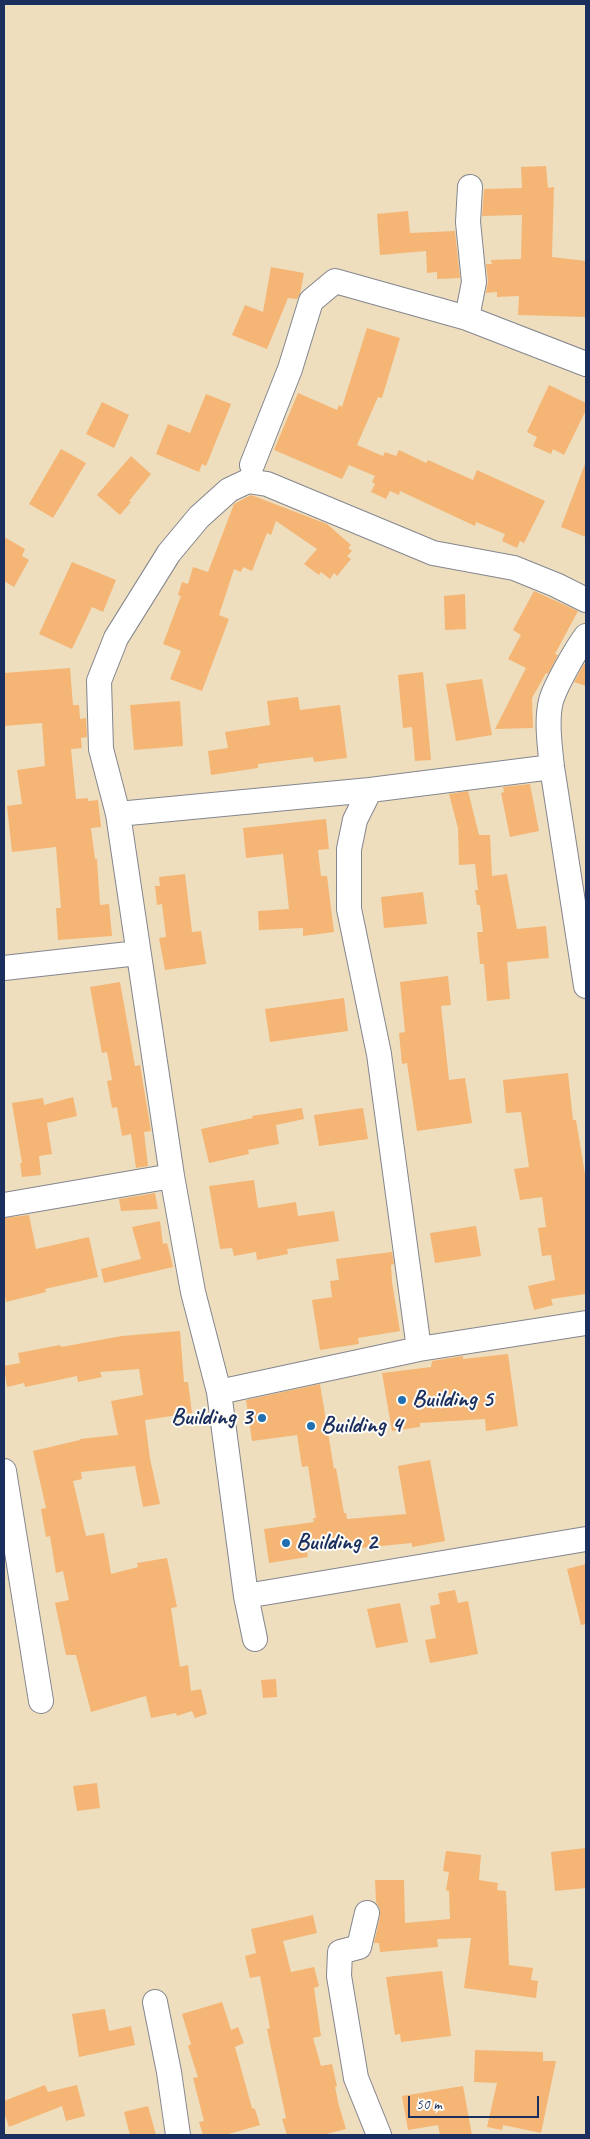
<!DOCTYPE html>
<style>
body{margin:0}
#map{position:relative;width:590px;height:2139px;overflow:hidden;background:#eedebe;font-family:Caveat,sans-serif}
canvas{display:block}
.frame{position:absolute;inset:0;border:5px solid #1b2f5e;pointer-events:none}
.scale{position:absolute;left:408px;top:2096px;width:131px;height:22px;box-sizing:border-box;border:2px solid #1b2f5e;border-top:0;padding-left:6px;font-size:15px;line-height:18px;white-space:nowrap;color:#1b2f5e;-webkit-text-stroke:4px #fdfcf7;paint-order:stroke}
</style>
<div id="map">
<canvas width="590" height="2139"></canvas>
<div class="frame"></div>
<div class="scale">50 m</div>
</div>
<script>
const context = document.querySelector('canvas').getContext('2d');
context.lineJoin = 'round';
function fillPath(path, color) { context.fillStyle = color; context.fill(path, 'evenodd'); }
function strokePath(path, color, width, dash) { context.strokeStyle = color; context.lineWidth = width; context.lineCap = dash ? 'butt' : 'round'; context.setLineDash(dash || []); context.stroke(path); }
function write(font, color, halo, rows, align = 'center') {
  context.font = font + ' Caveat,sans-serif'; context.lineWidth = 4; context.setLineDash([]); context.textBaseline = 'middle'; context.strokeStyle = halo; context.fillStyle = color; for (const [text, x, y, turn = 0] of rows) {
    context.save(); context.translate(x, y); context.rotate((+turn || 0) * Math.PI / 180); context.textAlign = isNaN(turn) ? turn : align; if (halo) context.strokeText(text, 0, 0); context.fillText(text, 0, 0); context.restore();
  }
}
fillPath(new Path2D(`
 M546,166L548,188L554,187L552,257L586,261V317L518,315L519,296L497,297V292L486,293L488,281L486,264H492L491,260L521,259L522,215L482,216L484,189L522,188L521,167Z
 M408,211L410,233L455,231L460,278L437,279V272L427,273L426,251L380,255L377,214Z
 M271,267L304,273L300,294L297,299L288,298L267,349L232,335L245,305L263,312Z
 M367,328L400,338L382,398L378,397L357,445L383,456L385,452L396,456L399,450L426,463L428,460L473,480L477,470L545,501L524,543L520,541L517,548L502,541L505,534L476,522L475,526L400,491L399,495L390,491L386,499L371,492L375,484L372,482L375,476L349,465L342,479L274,450L298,393L337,410L339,405L342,407Z
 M549,385L586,403V410L564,455L553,449L551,454L533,446L537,437L527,432Z
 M206,394L231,404L206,466L202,464L199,472L156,454L168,424L190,433Z
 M102,402L129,415L114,448L86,434Z
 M61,449L86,463L53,518L29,504Z
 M131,456L151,474L129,501L131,502L120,515L97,495Z
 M585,464L586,465V537L561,527Z
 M251,495L327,524L351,545L348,548L352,551L347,556L351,559L337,576L334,573L330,579L321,572L319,575L304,564L317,549L276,521L271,535L267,533L252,571L243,567L241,572L234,569L219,615L229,619L202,691L170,679L181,651L163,644L181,596L178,595L182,582L188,584L193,567L208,572L234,504Z
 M4,537L25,549L22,556L29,560L14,587L4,581Z
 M72,562L116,580L103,612L92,607L72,649L39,634Z
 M534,591L578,611L555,654L558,655L548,674L546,673L532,698L533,728L495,729L526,668L508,659L521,635L513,630Z
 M465,594L466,629L445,630L444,596Z
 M584,664H586V686L574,682Z
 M70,668L73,705H79L80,719L86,718L87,737L81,738L82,748L71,749L76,799L88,798V801L98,800L101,827L91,828L95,859H97L100,905L109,904L112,936L58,940L56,908H61L56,847L12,852L7,806L22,804L17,770L45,766L42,723L4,726V673Z
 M423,672L431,760L415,761L412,727L403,728L398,675Z
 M482,679L492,735L456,741L446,684Z
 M298,697L300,710L340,705L347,758L314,762L313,757L258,764V768L211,775L208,751L228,748L225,732L270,725L267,701Z
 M180,701L183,746L134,750L130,705Z
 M530,784L539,831L510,837L501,793L504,792L503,787Z
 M468,791L479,835H490L492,876L507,874L517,929L546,926L549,958L507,962L510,999L487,1001L484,964H480L477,932H483L480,905H477L475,890H478L475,864L459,865L458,828L449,794Z
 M326,819L329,849L318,850L321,876H327L334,932L303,936V928L259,930L258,911L289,909L283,854L246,858L243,828Z
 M185,874L192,932L201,931L206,964L165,970L159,938L166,937L162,904L157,905L155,886H160L159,877Z
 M423,892L427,924L384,928L381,897Z
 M448,976L451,1005L441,1006L449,1080L465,1078L472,1123L417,1131L407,1063L402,1064L399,1033L405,1032L400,982Z
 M120,982L135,1066L140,1065L151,1131L144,1132L148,1166L136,1168L131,1134L122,1136L117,1107L112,1108L107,1081L112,1080L107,1052L102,1053L90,987Z
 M344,998L348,1031L270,1042L265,1009Z
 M568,1073L573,1120H576L586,1180V1294L551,1299L553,1305L534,1310L528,1286L555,1280L551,1255L542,1256L538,1228L546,1227L542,1197L520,1200L514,1169L529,1167L521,1112L506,1113L503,1080Z
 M73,1097L77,1116L47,1123L52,1154L39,1156L41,1175L22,1177L20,1163H22L12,1103L43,1098L44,1105Z
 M302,1108L304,1119L276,1125L279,1144L248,1150L249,1154L209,1163L201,1129L253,1118L252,1116Z
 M363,1108L368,1139L319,1146L314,1115Z
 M254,1180L258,1208L296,1202L298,1216L334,1211L339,1241L287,1249L288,1254L257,1260L256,1252L234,1256L232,1248L220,1249L209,1186Z
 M155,1193L158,1209L121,1211L119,1199Z
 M29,1215L36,1249L89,1237L98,1277L45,1289L46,1292L6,1302L4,1291V1218Z
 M160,1221L163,1244L167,1243L173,1267L104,1283L101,1269L141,1259L132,1227Z
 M476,1226L481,1256L435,1263L430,1233Z
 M392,1252L394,1264L391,1265L392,1282L400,1331L358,1338L359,1344L320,1350L312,1300L332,1297L330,1281L339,1280L336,1259Z
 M180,1331L184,1382H188L192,1413L145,1420L150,1459L160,1504L143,1507L135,1466L81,1472L82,1479L73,1481L86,1536L104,1533L111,1574L138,1567L137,1563L167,1558L177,1607L171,1608L180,1667L188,1665L191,1691L201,1689L207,1714L195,1718L192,1711L177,1716L176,1713L151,1718L146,1696L91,1712L76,1655H66L55,1603L69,1600L63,1571L56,1573L50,1536L46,1537L41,1509L46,1508L33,1451L80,1440V1439L118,1435L111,1401L143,1395L139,1369L100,1372L102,1377L78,1382L77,1376L25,1387L24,1383L7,1387L4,1366L20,1363L18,1353L60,1345L61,1347L122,1336Z
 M508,1354L518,1426L486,1431L485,1419L420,1423V1427L392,1431L382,1373L431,1367L432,1361L463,1356V1359Z
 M320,1384L334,1469L336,1468L344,1513H346L347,1519L406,1514L398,1466L430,1460L445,1541L412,1547V1543L360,1548L359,1542L307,1551L308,1557L269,1563L264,1529L314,1522L313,1518H316L308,1466L302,1467L297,1435L252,1441L246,1400Z
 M586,1564V1624L581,1625L567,1569Z
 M455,1590L458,1603L468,1601L478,1654L430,1663L425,1640L436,1638L430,1606L440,1604L438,1593Z
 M400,1603L408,1642L376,1648L367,1609Z
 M276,1679L277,1697L263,1698L261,1680Z
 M97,1783L100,1808L77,1811L73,1786Z
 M586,1848V1888L555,1891L551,1852Z
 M446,1851L481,1855L479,1880L498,1883L497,1890L506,1891L509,1965L533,1968L531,1980L538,1981L536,1998L464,1988L471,1938L437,1939L438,1947L380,1952L379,1943H374L380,1916V1909L376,1902L375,1880H404L405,1923L450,1919L449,1891L446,1890L449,1872L443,1871Z
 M313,1915L317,1933L283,1941L291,1972L314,1967L319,1986L314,1988L321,2036L313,2038L321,2066L332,2064L337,2086L335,2087L339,2106L346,2129L323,2135H287L282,2119L286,2118L267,2029L270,2028L260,1976L250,1978L245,1956L256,1953L251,1929Z
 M442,1971L451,2036L401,2042L400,2034L395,2035L386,1977Z
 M222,2002L231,2030L238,2027L244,2043L235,2047L252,2108L255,2109L260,2125L225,2135H203L199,2122L204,2121L193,2078L198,2077L188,2046L191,2044L182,2014Z
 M105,2009L109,2031L131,2026L135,2045L79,2057L72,2014Z
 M475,2050L543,2052V2061H556L541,2133L503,2125L502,2130L487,2127L497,2083L474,2082Z
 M45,2085L48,2092L77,2085L85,2116L66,2121L62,2106L9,2127L4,2112V2101Z
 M463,2086L472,2135H440L438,2125L408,2130L402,2096Z
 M148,2106L156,2135H130L124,2112Z`), '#f4b575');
const minor = new Path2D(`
 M467,318L474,282L468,222L470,187
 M252,465L290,369L311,301L335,281L467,318L586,364
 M586,636C577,648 555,686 551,701C546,720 550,748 552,767L586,986
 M370,790L355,820L349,849V909L379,1054L419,1349
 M118,814L370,790L552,767
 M4,968L138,953
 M4,1205L172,1176
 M219,1392L419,1349L586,1323
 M4,1471L41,1701
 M246,1596L586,1539
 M255,1639L246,1596L219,1392L193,1292L172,1176L118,814L101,749L99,681L116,638L169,553L199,517L229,490L248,481L267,484L433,553L514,568L556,585L586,600
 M367,1913L359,1947L340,1952L339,1976L356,2078L379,2135
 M155,2002L169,2072L178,2135`);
strokePath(minor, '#84868e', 26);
strokePath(minor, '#fff', 24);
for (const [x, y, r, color] of [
 [402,1400,5,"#1f6fb2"],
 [262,1418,5,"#1f6fb2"],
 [311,1426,5,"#1f6fb2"],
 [286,1543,5,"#1f6fb2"]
]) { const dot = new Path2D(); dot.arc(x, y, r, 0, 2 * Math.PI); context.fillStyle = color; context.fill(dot); strokePath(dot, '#fdfcf7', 2); }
write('bold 24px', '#1b2f5e', '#fdfcf7', [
 ["Building 5",412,1400],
 ["Building 3",252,1418,"right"],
 ["Building 4",321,1426],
 ["Building 2",296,1543]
], 'left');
</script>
